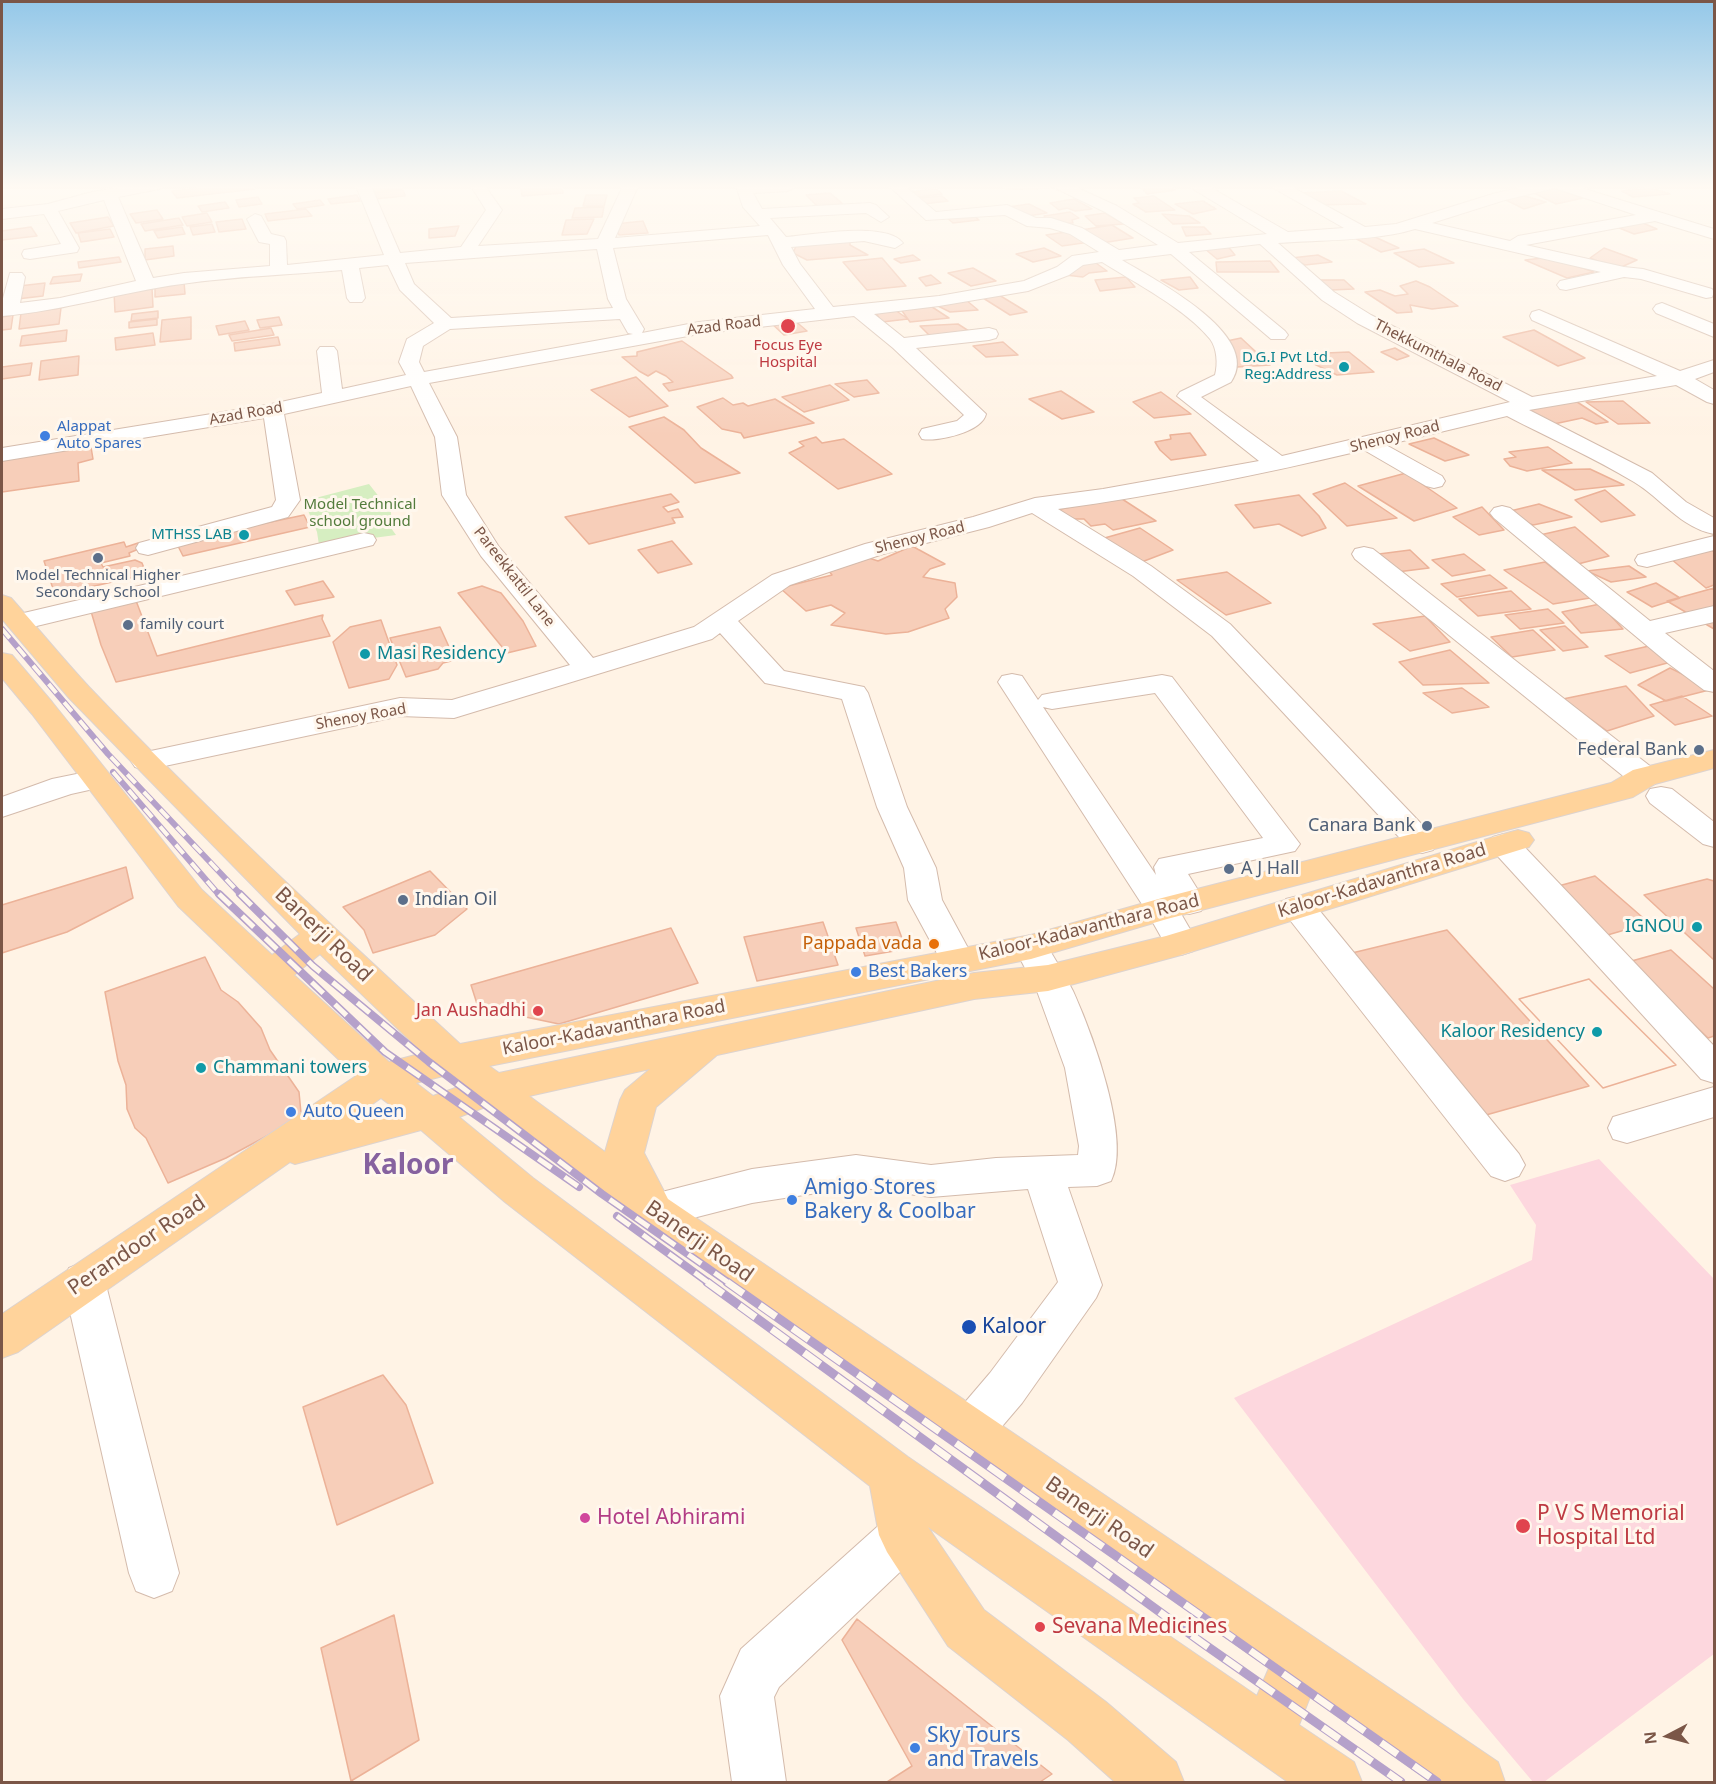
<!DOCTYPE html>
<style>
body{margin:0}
#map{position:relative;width:1716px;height:1784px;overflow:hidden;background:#fff3e5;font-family:"Noto Sans",sans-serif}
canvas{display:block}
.frame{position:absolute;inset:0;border:3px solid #7b5647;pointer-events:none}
.north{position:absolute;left:1638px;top:1706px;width:60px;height:60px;-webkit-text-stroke:4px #fff7ed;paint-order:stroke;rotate:264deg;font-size:16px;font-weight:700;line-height:24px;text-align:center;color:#7b5647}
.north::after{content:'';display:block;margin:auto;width:21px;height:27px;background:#7b5647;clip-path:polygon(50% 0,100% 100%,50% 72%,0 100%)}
</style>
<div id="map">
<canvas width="1716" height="1784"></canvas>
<div class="frame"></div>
<div class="north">N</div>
</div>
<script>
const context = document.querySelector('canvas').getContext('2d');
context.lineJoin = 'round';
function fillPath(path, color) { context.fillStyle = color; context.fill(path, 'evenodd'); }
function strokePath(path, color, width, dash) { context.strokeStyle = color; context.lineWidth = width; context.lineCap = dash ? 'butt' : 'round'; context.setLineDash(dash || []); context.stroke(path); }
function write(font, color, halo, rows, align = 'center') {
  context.font = font + ' "Noto Sans",sans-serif'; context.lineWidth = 6; context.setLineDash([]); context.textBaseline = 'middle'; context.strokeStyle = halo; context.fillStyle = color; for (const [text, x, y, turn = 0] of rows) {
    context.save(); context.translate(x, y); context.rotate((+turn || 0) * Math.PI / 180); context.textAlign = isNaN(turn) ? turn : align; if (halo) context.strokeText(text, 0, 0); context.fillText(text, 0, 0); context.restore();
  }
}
fillPath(new Path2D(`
 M1599,1159L1714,1279V1654L1544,1782H1533L1463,1699L1234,1398L1532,1260L1536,1225L1510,1185Z`), '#fdd7de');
fillPath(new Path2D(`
 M369,484L391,512V528L396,535L319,545L317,532L304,501Z`), '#d6eec1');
const building = new Path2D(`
 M218,186H251L254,189L177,198L172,191Z
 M370,186H400L401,189L372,192Z
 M561,186L563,193L522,196L521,188Z
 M1002,186H1047L1050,188L1008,189Z
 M1141,186H1168L1175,190L1147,194Z
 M1650,188L1670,194L1633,197L1622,191Z
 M936,189L942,194L917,197L911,192Z
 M1555,189L1583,198L1556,204L1534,193Z
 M403,190L405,196L374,199L372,193Z
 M1341,191L1366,204L1321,205L1302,193Z
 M830,193L843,204L817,206L806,195Z
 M357,195L360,201L331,204L328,199Z
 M586,195H607L604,206H583Z
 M942,196L948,201L923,204L918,198Z
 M1154,196L1175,210L1146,212L1133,204L1139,203L1134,198Z
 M1525,196L1546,202L1524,209L1504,199Z
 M258,197L262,204L239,207L236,200Z
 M1074,199L1092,209L1075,211L1067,208L1059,210L1050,203Z
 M320,200L324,205L297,209L293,204Z
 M1203,201L1216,209L1193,214L1175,204Z
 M225,202L229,208L202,212L198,206Z
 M1029,204L1047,213L1022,217L1008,207Z
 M604,207L602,217L572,218L575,208Z
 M306,209L312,216L268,221L265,214Z
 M157,210L163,219L136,223L130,214Z
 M1070,212L1079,218L1072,220L1073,223L1062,224L1046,220L1044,216Z
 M207,213L212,222L187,226L182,217Z
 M1105,213L1124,224L1096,226L1085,216Z
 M972,214L979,220L953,223L946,217Z
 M1162,214L1189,216L1200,223L1173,224Z
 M108,217L114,226L76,233L70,223Z
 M179,218L183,225L145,231L141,224Z
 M242,219L246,229L219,232L216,222Z
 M594,219L587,234L562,235L566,220Z
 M643,221L648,233L619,235L615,224Z
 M1638,221L1657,229L1634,234L1612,225Z
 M212,224L215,232L193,235L190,227Z
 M1112,225L1133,238L1102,243L1081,230Z
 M459,226L455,236L429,238V229Z
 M31,227L37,236L2,240V231Z
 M182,227L185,234L158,238L154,231Z
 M1182,227H1204L1211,234L1186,236Z
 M110,229L114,237L81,242L78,233Z
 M1073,231L1090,242L1062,246L1046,235Z
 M1353,237H1375L1399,248L1381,252Z
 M850,238V245L868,255L807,260L793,253L797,244Z
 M1226,244L1235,255L1217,259L1205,249Z
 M173,246L174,256L145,260V249Z
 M1044,248L1061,256L1033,262L1016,254Z
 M1604,248L1637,260L1617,269L1590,258Z
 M1424,249L1454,263L1419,267L1394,253Z
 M913,255L920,260L901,263L894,259Z
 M1318,255L1332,262L1305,265L1291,258Z
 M119,257L121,262L79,268L78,262Z
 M1551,257L1594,272L1567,278L1525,260Z
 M882,258L906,286L867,290L843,262Z
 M1089,258L1107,271L1089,273L1083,277L1065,275Z
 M1270,261L1279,272H1217L1216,262Z
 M973,268L996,281L971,286L948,273Z
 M82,274L80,281L50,284L53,277Z
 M931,275L941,283L926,286L919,278Z
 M1126,277L1135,287L1100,291L1095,280Z
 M1190,277L1198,288L1179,290L1161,280Z
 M1319,280H1344L1354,289L1331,290Z
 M184,281L185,294L155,297V284Z
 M1416,281L1430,287L1458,306L1432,309L1410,305L1412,312L1397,313L1365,292L1380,290L1395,296L1408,294L1400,286Z
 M45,283L43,296L17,299L19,286Z
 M152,288L153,307L115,312L114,292Z
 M999,295L1027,312L1010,315L983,298Z
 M966,300L978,310L950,312L934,304Z
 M926,303L949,318L910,322L900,308Z
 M61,308L59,324L19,329L21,313Z
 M895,310L908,319L882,322L875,312Z
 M158,311V318L131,321L132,314Z
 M13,315L11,329L2,330V317Z
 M191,317V339L160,342L162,320Z
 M279,317L282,325L260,328L257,320Z
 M157,319V325L129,328V322Z
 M793,319L807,331L784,335L771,323Z
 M245,321L249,330L219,335L216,326Z
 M958,324L972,333L934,340L920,326Z
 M271,328L274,335L232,341L229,335Z
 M67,330L66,341L20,346L22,336Z
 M1534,330L1585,358L1558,366L1503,337Z
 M153,333L155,345L116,350L115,338Z
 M278,337L280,345L235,351L234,343Z
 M1241,338L1270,365L1237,367L1222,342Z
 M682,341L731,375L733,378L669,391L663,384L673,382L666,376L656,371L648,376L639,371L622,357L637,356V352Z
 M1003,342L1018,355L986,357L973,346Z
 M1395,348L1409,356L1397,360L1381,352Z
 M1349,352L1374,372L1337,375L1308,361L1302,354Z
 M79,356L78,375L39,380L41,361Z
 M32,363L30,375L2,379V367Z
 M636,377L668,406L629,417L591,390Z
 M867,380L879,393L854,397L835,384Z
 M830,385L849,400L804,412L782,397Z
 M1061,391L1094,412L1062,419L1029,399Z
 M1161,392L1191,414L1154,418L1133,402Z
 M723,398L733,405L743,403L748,406L775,399L814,423L744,438L741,433L722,429L697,407Z
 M1574,400L1608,422L1596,424L1582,418L1554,424L1528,410Z
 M1623,401L1650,423L1618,424L1586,402Z
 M664,417L684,430L701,448L740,473L695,483L629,427Z
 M1190,433L1206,455L1171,460L1160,450L1155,442L1171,439L1170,435Z
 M816,437L822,443L844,439L892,474L838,489L789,453L804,446L799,442Z
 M1434,438L1469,455L1445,461L1409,444Z
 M90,441L93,459L78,463L79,481L2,492V458Z
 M1548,447L1572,463L1527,471L1510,466L1504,459L1516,457L1509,452Z
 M1590,469L1624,485L1575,490L1542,470Z
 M1406,473L1457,508L1414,521L1358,486Z
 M1345,483L1397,518L1347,526L1313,494Z
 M1605,490L1635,515L1601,522L1575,500Z
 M671,494L679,502L663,507L668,512L678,509L683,517L672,518L675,523L589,544L565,517Z
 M1299,495L1319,516L1326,528L1302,536L1279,524L1254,528L1235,505Z
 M1119,497L1156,521L1113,530L1105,524L1091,526L1084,519H1074L1056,510Z
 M1539,504L1572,517L1533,525L1502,513Z
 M1482,507L1504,530L1479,535L1453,517Z
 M304,515L310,527L183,556L176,542Z
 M1575,527L1609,556L1578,564L1540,535Z
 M1140,528L1173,550L1139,563L1101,539Z
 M672,541L692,564L658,573L638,550Z
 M124,542L126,547L138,543L141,548L129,553L130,556L101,563L103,567L135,560L142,563L144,568L132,572L134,577L55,595L44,561Z
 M912,546L945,564L930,569L923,577L955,583L957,597L945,609L949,618L908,632L886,634L831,625L845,613L831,605L806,611L780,588L832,575L829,571L869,558L878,561Z
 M1709,548L1714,552V585L1706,588L1671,559Z
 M1410,550L1429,568L1397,572L1379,554Z
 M1464,554L1485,570L1452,576L1432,560Z
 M1545,562L1590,598L1553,604L1504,570Z
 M1629,566L1646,577L1611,582L1587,571Z
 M1227,572L1271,603L1226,615L1177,580Z
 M1490,575L1507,588L1457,597L1441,584Z
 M323,581L334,597L295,605L286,591Z
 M1656,583L1680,598L1652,607L1627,592Z
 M482,586L501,593L523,621L536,646L507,653L458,593Z
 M1714,588V629L1667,601Z
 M1511,591L1531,609L1478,616L1459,599Z
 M135,598L157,656L323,615L322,619L330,636L116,682L101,645L90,608Z
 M1600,604L1623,629L1581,633L1562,612Z
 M1548,609L1564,623L1520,629L1505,615Z
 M1425,616L1450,642L1410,651L1373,624Z
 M381,620L397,665L389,679L349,688L333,642L350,627Z
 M1565,626L1588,647L1563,651L1540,630Z
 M440,627L455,660L443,663L438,669L406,677L390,638Z
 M1533,630L1555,650L1512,657L1491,637Z
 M1649,646L1671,662L1630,673L1605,656Z
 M1450,650L1489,683L1423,685L1399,662Z
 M1670,668L1713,689L1666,701L1638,685Z
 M1626,686L1654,716L1607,731L1563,699Z
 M1462,688L1489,707L1452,713L1423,693Z
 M1682,696L1712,716L1675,725L1650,705Z
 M126,867L133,898L67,932L2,953V905Z
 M430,871L467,909L435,935L373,953L364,930L343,907Z
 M1595,876L1649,923L1604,936L1551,888Z
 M1707,879L1714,881V960L1644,895Z
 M823,922L838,965L757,981L744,937Z
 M896,922L906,949L865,956L856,928Z
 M671,928L698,983L559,1024L478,1007L471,985Z
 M1447,930L1589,1086L1486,1115L1352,953Z
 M1671,950L1714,989V1036L1708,1038L1628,962Z
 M205,957L221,990L238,1002L261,1028L270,1050L299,1092L301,1113L278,1130L226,1158L168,1183L146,1138L135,1128L127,1109L126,1085L118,1061L105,992Z
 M1589,979L1676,1065L1603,1088L1519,999Z
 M1589,979L1676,1065L1603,1088L1519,999Z
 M383,1375L406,1405L433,1483L337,1525L303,1407Z
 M394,1615L419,1740L351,1781L321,1648Z
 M857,1619L1052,1774L1040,1782H887L912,1766L842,1640Z`);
fillPath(building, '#f7ceb9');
strokePath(building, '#ecb298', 1.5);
const minor = new Path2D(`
 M131,186H162L159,189L118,197L153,278L184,273L270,266V244L259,242L247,219L255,214L261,216L271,234L284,237L286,241L287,265L384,255L356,186H371L400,253L461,247L486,210L471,186H485L502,210L478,246L598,239L623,186H638L615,238L760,226L743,207L736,186H794L792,189L787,191L753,193L762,209L870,203L876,205L889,217L881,222L866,213L770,218L786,237C812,235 886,221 903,243L895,248L864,241L791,247L800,264L833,307L939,296L1024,281L1057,267L1072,256L1099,252L1070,234L1050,228L1027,226L1005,215L926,220L889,186H905L936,212L1007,205L1036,218H1051L1082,228L1119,250L1158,245L1105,212L1057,189L1055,186H1073L1117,206L1178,243L1267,234L1193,189L1191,186H1208L1288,232L1344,228L1275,189L1273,186H1290L1365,227L1396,224L1496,193L1528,186H1575L1714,229V239L1655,221L1526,245L1624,267L1643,269L1712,289L1714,292L1712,297L1706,298L1641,279L1624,277L1566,290L1560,289L1557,285L1560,281L1601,272L1415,229C1377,241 1319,240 1278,243L1334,292L1371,315L1532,397L1657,376L1532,320L1530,316L1532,312L1539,310L1680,371L1714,360V372L1695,379L1714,390V404L1707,402L1676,385L1529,410L1652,473L1686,502L1714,518V534C1681,528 1661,498 1634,482C1593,457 1549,438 1507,416L1386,445L1442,476L1445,481L1442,486L1434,488L1426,486L1364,450C1263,474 1161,495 1058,509L1151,566L1230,624L1433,836L1438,843L1433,850L1422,853L1411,850L1212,636L1133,576L1032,513L989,527L883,554L790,585L738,621L784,671L864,687L868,693L907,807L936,868L942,900L975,961L970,970L958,973L946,970L908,900L904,868L877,807L842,699L765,683L720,633L712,639L454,718L400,716L146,770L135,767L131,761L135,755L146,752L400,698L452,700L570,665L481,556L442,495L435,437L411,386L284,414L300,500L288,517L148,555L139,553L136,548L139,543L272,507L276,500L264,418L2,461V448L267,405L322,393L317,351L320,347H334L337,351L342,389L406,375L399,362L407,339L434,323L400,290L388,265L359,268L365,298L362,302H350L347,298L342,270C289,275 235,276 182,284C121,292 63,311 2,316V302L10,273H22L25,277L20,303L60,298L136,281L104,200L58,211L79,248L77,252L30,259L24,258L22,254L24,250L61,244L44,214L2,219V209L48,204L92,192ZM1555,188L1636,215L1518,236L1510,241L1432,223L1505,200ZM768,235L783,265L815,309L699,322L642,333L644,329L626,299L613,248ZM1260,244L1322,300L1357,323L1510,402L1282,456L1201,397L1231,382C1264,335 1153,279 1122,260L1171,254L1271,339H1285L1288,335L1285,331L1189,252ZM597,249L608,299L613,308L451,318L414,284L405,263ZM1102,262C1135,283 1186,309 1210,339C1217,348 1218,364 1215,375L1180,392L1177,396L1259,461L1103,489L1035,498L973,517L865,544L772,575L694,627L593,658L499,547L466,495L457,437L429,383L699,334L854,316L893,348L964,415L957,421L922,429L919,434L922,439C938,442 982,432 986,414L916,348L989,340L996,338L998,334L996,330L989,328L904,338L874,314L939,306L1028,291L1069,275L1083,265ZM620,319L628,333L633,334L424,372L419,362L423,346L450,329Z
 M1662,303L1714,324V337L1656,313L1653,309L1656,305Z
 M1502,506L1510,508L1650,621L1714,606V622L1665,633L1714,671V692L1704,690L1669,664L1494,518L1490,513L1494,508Z
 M364,533L373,535L376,540L373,545L20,630L11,628L7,622L11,616Z
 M1714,536V550L1647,567L1638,565L1635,560L1638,555Z
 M1364,547L1373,549L1655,770L1659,777L1655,784L1644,786L1633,784L1355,559L1352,554L1355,549Z
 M1012,674L1022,676L1038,700L1042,695L1052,693L1162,675L1172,677L1300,844L1295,851L1188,874L1206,903L1201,911L1189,914L1180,912L1198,943L1193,951L1181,955L1169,951L1147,912L998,682L1002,676ZM1155,693L1263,838L1159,859L1154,867L1156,875L1043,707L1052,709Z
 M96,770L107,772L111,779L107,786L71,794L2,817V797L52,779Z
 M1661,787L1672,789L1714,822V847L1703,844L1650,803L1646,796L1650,789Z
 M1504,834L1515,837L1714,1046V1083L1701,1079L1493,851L1488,844L1493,837Z
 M1298,896L1310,899L1519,1154L1525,1165L1519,1176L1505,1181L1491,1176L1286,915L1281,907L1286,899Z
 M1031,935L1043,939C1053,956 1064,973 1073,991C1092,1033 1132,1140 1111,1181L1097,1186L1068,1187L1102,1285L1096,1298L1022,1403L987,1444L971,1451L955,1444L948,1429L955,1414L990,1373L1058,1282L1028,1189L931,1197L856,1187L752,1203L654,1228L640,1223L633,1211L640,1199L654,1194L752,1169L856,1155L931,1165L996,1158L1078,1155L1079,1146L1065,1068L1037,991L1014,947L1019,939Z
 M1714,1087V1117L1627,1143L1613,1139L1608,1128L1613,1117Z
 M84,1262L99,1268L105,1281L179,1573L172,1591L154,1598L136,1591L129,1573L63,1281L69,1268Z
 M904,1511L921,1518L929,1535L921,1552L779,1687L774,1697L786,1782H732L720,1696L741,1649L887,1518Z`);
const major = new Path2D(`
 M2,595L11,598C37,627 62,658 89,687C207,811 334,928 460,1044L1031,935L1162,898L1611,783L1633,770L1714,750V768L1655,784L1633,797L1167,919L1031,959L489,1066L499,1073L974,973L1048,965L1166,936L1507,833L1518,830L1529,833L1534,840L1529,847L1181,955L1048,991L974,999L717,1055L656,1107L644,1153L668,1199L1498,1762L1505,1782H1431L1310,1697L1299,1725L1354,1762L1362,1782H1288L928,1527L984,1610L1106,1702L1176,1762L1184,1782H1115L1068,1740L948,1646L887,1552L879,1535L870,1486L505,1202L421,1130L295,1164L290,1162L18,1352L2,1358V1314L356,1076L178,906L32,714L2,678V653L12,655L52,702L202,890L272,955L300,934L69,698L2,619ZM320,954L423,1053L389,1062L294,975ZM650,1069L625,1090L620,1100L605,1152L529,1096ZM447,1075L461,1086L433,1096L416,1083ZM381,1098L393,1107L354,1117ZM488,1106L640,1223L1269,1668L1257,1696L908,1457L533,1178L459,1117Z`);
strokePath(minor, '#d4bbac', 2);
strokePath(major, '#ddd3cf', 2);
fillPath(minor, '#fff');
fillPath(major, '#ffd39b');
const railFar2 = new Path2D(`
 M2,629L108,754L242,896
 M113,772L220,896`);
const railFar1 = new Path2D(`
 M219,894L385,1052L579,1187
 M240,894L313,966L429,1062L602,1194L729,1283
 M617,1216L709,1283`);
const rail = new Path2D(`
 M707,1282L1201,1642L1401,1782
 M727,1282L1437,1782`);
strokePath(railFar2, '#b5a1ca', 6);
strokePath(railFar1, '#b5a1ca', 8);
strokePath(rail, '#b5a1ca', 9);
strokePath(railFar2, '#fff7ed', 4, [12]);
strokePath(railFar1, '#fff7ed', 5, [16]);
strokePath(rail, '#fff7ed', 7, [20]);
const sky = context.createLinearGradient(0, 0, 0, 435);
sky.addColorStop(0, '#94c8e9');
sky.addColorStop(0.43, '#fffaf3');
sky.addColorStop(1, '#fffaf300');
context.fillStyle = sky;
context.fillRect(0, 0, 1716, 435);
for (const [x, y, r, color] of [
 [788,326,8,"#e0444e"],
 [1344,367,6,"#0f9aa8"],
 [45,436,6,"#3f7fe0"],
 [244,535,6,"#0f9aa8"],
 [98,558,6,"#5c6f8a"],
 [128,625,6,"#5c6f8a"],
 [365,654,6,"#0f9aa8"],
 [1699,750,6,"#5c6f8a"],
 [1427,826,6,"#5c6f8a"],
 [1229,869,6,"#5c6f8a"],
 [403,900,6,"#5c6f8a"],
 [1697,927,6,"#0f9aa8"],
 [934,944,6,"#e8710a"],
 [856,972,6,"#3f7fe0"],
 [538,1011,6,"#e0444e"],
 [1597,1032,6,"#0f9aa8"],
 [201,1068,6,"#0f9aa8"],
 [291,1112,6,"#3f7fe0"],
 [792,1200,6,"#3f7fe0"],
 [969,1327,8,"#1a4fb4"],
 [585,1518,6,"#d1479c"],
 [1523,1526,8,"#e0444e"],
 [1040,1627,6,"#e0444e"],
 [915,1748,6,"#3f7fe0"]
]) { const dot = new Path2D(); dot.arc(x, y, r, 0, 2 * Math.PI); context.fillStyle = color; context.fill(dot); strokePath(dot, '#fff7ed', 2); }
write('15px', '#7b5647', '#fff7ed', [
 ["Azad Road",724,326,-7],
 ["Thekkumthala Road",1438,356,27],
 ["Azad Road",246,414,-10],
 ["Shenoy Road",1395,437,-14],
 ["Shenoy Road",920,538,-14],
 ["Pareekkattil Lane",514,577,52],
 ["Shenoy Road",361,717,-10]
]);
write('15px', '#be3a42', '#fff7ed', [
 ["Focus Eye",788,346],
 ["Hospital",788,363]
]);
write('15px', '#0d838f', '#fff7ed', [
 ["D.G.I Pvt Ltd.",1332,358],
 ["Reg:Address",1332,375],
 ["MTHSS LAB",232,535]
], 'right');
write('15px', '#366cbe', '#fff7ed', [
 ["Alappat",57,427],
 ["Auto Spares",57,444]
], 'left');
write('15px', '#527b3b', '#fff7ed', [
 ["Model Technical",360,505],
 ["school ground",360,522]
]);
write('15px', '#4e5e75', '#fff7ed', [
 ["Model Technical Higher",98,576],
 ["Secondary School",98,593],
 ["family court",140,625,"left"]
]);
write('18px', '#0d838f', '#fff7ed', [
 ["Masi Residency",377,654],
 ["IGNOU",1685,927,"right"],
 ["Kaloor Residency",1585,1032,"right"],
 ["Chammani towers",213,1068]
], 'left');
write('18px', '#4e5e75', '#fff7ed', [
 ["Federal Bank",1687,750],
 ["Canara Bank",1415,826],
 ["A J Hall",1241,869,"left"],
 ["Indian Oil",415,900,"left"]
], 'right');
write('18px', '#7b5647', '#fff7ed', [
 ["Kaloor-Kadavanthra Road",1382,881,-17],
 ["Kaloor-Kadavanthara Road",1089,928,-14],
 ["Kaloor-Kadavanthara Road",614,1028,-11]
]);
write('18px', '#c56008', '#fff7ed', [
 ["Pappada vada",922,944]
], 'right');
write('18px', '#366cbe', '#fff7ed', [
 ["Best Bakers",868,972],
 ["Auto Queen",303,1112]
], 'left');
write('18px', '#be3a42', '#fff7ed', [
 ["Jan Aushadhi",526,1011]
], 'right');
write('21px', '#7b5647', '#fff7ed', [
 ["Banerji Road",323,935,44],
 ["Banerji Road",699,1242,35],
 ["Perandoor Road",137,1246,-34],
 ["Banerji Road",1099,1518,35]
]);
write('21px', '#366cbe', '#fff7ed', [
 ["Amigo Stores",804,1188],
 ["Bakery & Coolbar",804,1212],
 ["Sky Tours",927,1736],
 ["and Travels",927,1760]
], 'left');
write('21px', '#164399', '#fff7ed', [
 ["Kaloor",982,1327]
], 'left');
write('21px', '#be3a42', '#fff7ed', [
 ["P V S Memorial",1537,1514],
 ["Hospital Ltd",1537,1538],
 ["Sevana Medicines",1052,1627]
], 'left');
write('21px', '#b23c85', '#fff7ed', [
 ["Hotel Abhirami",597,1518]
], 'left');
write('bold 28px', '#86629f', '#fff7ed', [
 ["Kaloor",408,1166]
]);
</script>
